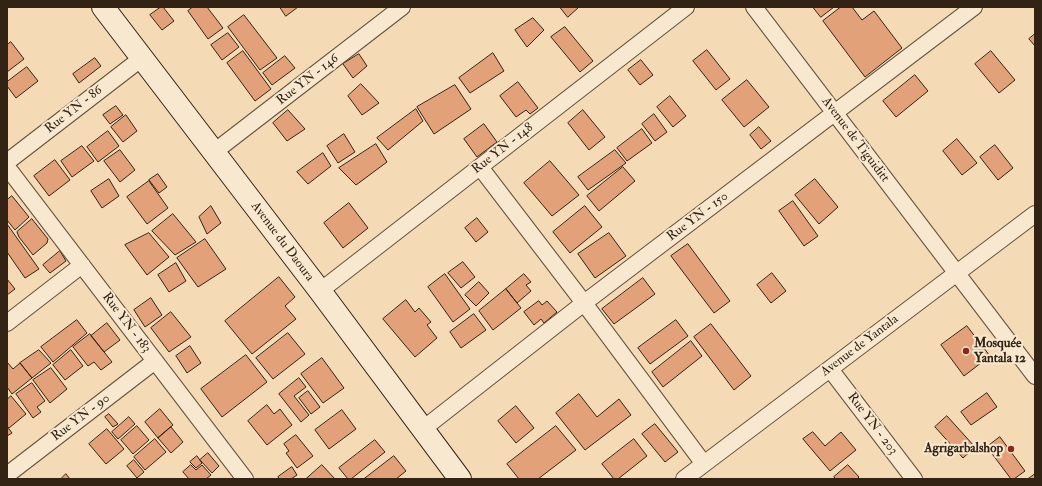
<!DOCTYPE html>
<meta charset="utf-8">
<style>
body{margin:0}
#map{position:relative;width:1042px;height:486px;overflow:hidden;background:#f4dbb6;font-family:"IM FELL Double Pica",serif}
canvas{display:block}
.frame{position:absolute;inset:0;border:8px solid #322314;pointer-events:none}
</style>
<div id="map">
<canvas width="1042" height="486"></canvas>
<div class="frame"></div>
</div>
<script>
const context = document.querySelector('canvas').getContext('2d');
context.lineJoin = 'round';
function fillPath(path, color) { context.fillStyle = color; context.fill(path, 'evenodd'); }
function strokePath(path, color, width, dash) { context.strokeStyle = color; context.lineWidth = width; context.lineCap = dash ? 'butt' : 'round'; context.setLineDash(dash || []); context.stroke(path); }
function write(font, color, halo, rows, align = 'center') {
  context.font = font + ' "IM FELL Double Pica",serif'; context.lineWidth = 4; context.setLineDash([]); context.textBaseline = 'middle'; context.strokeStyle = halo; context.fillStyle = color; for (const [text, x, y, turn = 0] of rows) {
    context.save(); context.translate(x, y); context.rotate((+turn || 0) * Math.PI / 180); context.textAlign = isNaN(turn) ? turn : align; if (halo) context.strokeText(text, 0, 0); context.fillText(text, 0, 0); context.restore();
  }
}
const building = new Path2D(`
 M161,7H163L174,21L162,30L150,15Z
 M193,7H207L223,28L208,39L188,11Z
 M280,7H298L286,16Z
 M560,7H579L568,17Z
 M813,7H834L821,17Z
 M841,7H852L862,20L874,11L902,48L865,77L823,21Z
 M244,15L277,58L260,70L228,27Z
 M533,18L544,30L527,47L515,30Z
 M565,27L593,61L580,72L551,37Z
 M228,33L239,47L222,60L211,45Z
 M1035,34V46L1029,39Z
 M11,42L24,59L7,72V45Z
 M707,50L730,79L716,90L693,61Z
 M243,51L271,89L255,101L227,63Z
 M991,51L1015,80L999,93L975,64Z
 M493,53L504,71L470,93L459,78Z
 M359,54L367,66L353,78L343,64Z
 M285,56L295,68L272,85L263,73Z
 M95,58L101,66L79,83L73,74Z
 M641,60L653,75L640,85L628,70Z
 M27,67L38,81L16,98L7,86V82Z
 M915,75L928,91L896,117L883,101Z
 M747,80L769,107L744,127L722,100Z
 M518,82L538,108L530,114L526,110L516,117L500,96Z
 M361,84L379,103L362,115L348,96Z
 M455,85L471,109L434,134L417,107Z
 M670,96L686,116L673,127L657,107Z
 M116,106L123,115L110,124L103,115Z
 M416,109L423,121L388,150L377,138Z
 M288,110L305,129L287,141L273,123Z
 M583,110L605,137L589,150L568,123Z
 M654,114L667,132L655,141L642,124Z
 M126,115L137,131L123,142L111,127Z
 M484,124L497,142L477,157L464,139Z
 M759,127L771,141L761,149L750,135Z
 M642,129L652,143L627,161L617,148Z
 M108,131L119,146L98,162L87,147Z
 M344,134L355,152L338,163L327,146Z
 M957,139L977,163L962,175L943,151Z
 M376,144L387,162L356,185L339,168Z
 M995,145L1013,168L998,180L980,157Z
 M82,146L94,161L72,177L61,161Z
 M120,150L135,170L120,182L104,161Z
 M615,150L626,163L588,190L578,177Z
 M323,153L331,166L308,184L297,172Z
 M55,160L70,180L49,196L34,176Z
 M550,161L579,195L552,216L524,183Z
 M623,167L635,181L599,211L587,196Z
 M158,174L167,187L159,193L149,180Z
 M109,179L119,196L102,208L91,191Z
 M815,179L838,207L819,224L795,195Z
 M149,181L168,208L147,224L127,197Z
 M12,196L29,217L15,230L7,220V200Z
 M793,201L818,236L804,246L779,211Z
 M349,203L368,228L343,248L324,223Z
 M211,206L221,223L207,234L199,217Z
 M585,206L602,227L570,253L553,232Z
 M173,214L196,242L175,255L152,231Z
 M477,218L488,232L476,242L465,228Z
 M32,219L48,239L47,243L33,255L19,237L17,232Z
 M7,224L39,269L25,278L7,252Z
 M149,233L169,257L147,275L125,245Z
 M609,233L626,256L595,278L578,254Z
 M205,239L226,269L198,287L177,258Z
 M688,244L730,301L714,313L671,256Z
 M60,251L66,261L50,273L43,265Z
 M463,262L475,277L461,288L448,273Z
 M176,263L186,281L169,292L158,275Z
 M772,273L786,291L771,303L757,285Z
 M445,274L470,309L453,322L428,287Z
 M524,274L531,282L526,285L531,291L517,303L506,289Z
 M279,277L295,297L285,306L296,319L252,354L225,321Z
 M643,278L655,294L614,324L602,309Z
 M7,279L15,289L7,295Z
 M479,282L489,293L476,306L465,295Z
 M506,289L521,308L493,330L479,311Z
 M151,298L162,315L145,327L134,310Z
 M406,300L415,312L419,308L431,322L427,325L437,338L415,357L383,319Z
 M539,301L542,305L547,301L557,312L544,323L541,319L534,325L524,312Z
 M171,312L191,337L169,352L151,328Z
 M474,314L486,330L461,348L450,332Z
 M77,320L87,333L53,362L41,347Z
 M676,320L688,336L650,364L638,348Z
 M107,323L120,340L104,352L91,336Z
 M711,324L751,376L734,390L694,337Z
 M967,326L990,356L964,376L941,345Z
 M288,333L305,354L273,379L256,358Z
 M90,334L112,362L101,370L94,362L88,366L73,347Z
 M691,341L702,356L663,387L652,372Z
 M190,346L201,363L187,373L176,356Z
 M39,350L51,363L32,378L20,363Z
 M71,350L83,366L65,380L53,365Z
 M246,355L267,382L222,417L201,389Z
 M322,358L344,388L323,403L301,374Z
 M7,362L13,369L20,363L32,378L12,394L7,387Z
 M51,368L67,389L50,403L33,380Z
 M299,378L306,387L294,396L309,415L301,422L279,394Z
 M32,383L45,401L37,407L41,412L33,418L16,394Z
 M308,391L320,407L311,414L299,398Z
 M987,393L997,407L971,425L961,412Z
 M579,394L597,417L619,399L631,415L585,450L556,413Z
 M11,396L26,414L9,428L7,426V400Z
 M267,405L274,414L280,409L292,425L267,445L248,421Z
 M516,406L534,428L516,443L498,421Z
 M160,409L173,425L158,438L145,422Z
 M342,410L356,429L329,449L315,430Z
 M109,414L118,424L113,427L105,417Z
 M947,416L975,447L963,458L935,427Z
 M129,417L135,424L118,439L112,432Z
 M655,424L678,452L665,462L642,434Z
 M137,426L149,440L133,454L121,440Z
 M556,426L576,450L538,479H519L507,464Z
 M171,427L183,442L171,453L158,438Z
 M9,429L12,433L7,436V430Z
 M107,429L124,449L106,464L89,444Z
 M813,432L825,446L841,432L856,450L830,471L803,439Z
 M296,435L313,456L297,468L286,453L289,451L284,444Z
 M1000,437L1025,471L1014,479H1011L987,447Z
 M155,439L166,452L145,470L134,457Z
 M634,439L647,456L618,479H614L602,464Z
 M375,440L385,452L351,479H348L339,468Z
 M208,453L219,466L212,473L200,460Z
 M197,456L202,463L196,468L190,462Z
 M394,456L406,471L396,479H364Z
 M134,460L144,472L137,478L127,466Z
 M191,465L196,470L202,465L211,475L206,479H189L183,472Z
 M322,465L335,479H306Z
 M848,465L859,477L857,479H836L834,477Z
 M292,467L297,475L291,479H280L278,477Z
 M66,474L70,479H61Z
 M1035,474V479H1028Z`);
fillPath(building, '#e3a17a');
strokePath(building, '#322314', 1);
const street = new Path2D(`
 M754,7L1035,376
 M214,152L402,7
 M7,162L142,58
 M7,167L245,479
 M480,167L584,303L704,464
 M320,291L686,7
 M7,323L82,265
 M830,369L914,479
 M423,429L584,303L974,7
 M7,475L155,361
 M684,479L1035,214`);
const secondary = new Path2D(`
 M103,7L320,291L460,479`);
strokePath(street, '#62513c', 18);
strokePath(secondary, '#322314', 24);
strokePath(street, '#f8e8d0', 16);
strokePath(secondary, '#f8e8d0', 22);
for (const [x, y, r, color] of [
 [966,351,4,"#8f2418"],
 [1011,449,4,"#8f2418"]
]) { const dot = new Path2D(); dot.arc(x, y, r, 0, 2 * Math.PI); context.fillStyle = color; context.fill(dot); strokePath(dot, '#f8e8d0', 1.5); }
write('13px', '#322314', '#f8e8d0', [
 ["Rue YN - 146",308,80,-38],
 ["Rue YN - 86",74,110,-38],
 ["Avenue de Tiguiditt",855,140,53],
 ["Rue YN - 148",503,149,-38],
 ["Rue YN - 150",698,217,-37],
 ["Avenue du Daoura",282,242,53],
 ["Rue YN - 183",126,323,53],
 ["Avenue de Yantala",860,346,-37],
 ["Rue YN - 90",81,418,-37],
 ["Rue YN - 203",872,424,53]
]);
write('bold 13px', '#322314', '#f8e8d0', [
 ["Mosquée",974,344],
 ["Yantala 12",974,359],
 ["Agrigarbalshop",1003,449,"right"]
], 'left');
</script>
